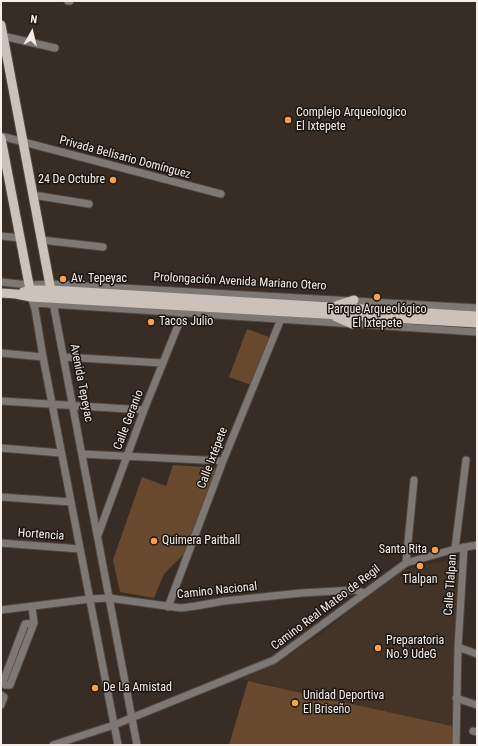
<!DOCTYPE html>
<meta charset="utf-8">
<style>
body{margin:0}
#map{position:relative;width:478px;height:746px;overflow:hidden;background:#372d24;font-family:"Roboto Condensed",sans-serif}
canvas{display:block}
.frame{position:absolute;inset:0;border:2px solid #f5eee8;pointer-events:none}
.north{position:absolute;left:12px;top:12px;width:40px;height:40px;-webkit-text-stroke:3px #1b1612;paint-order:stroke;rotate:8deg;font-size:11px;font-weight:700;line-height:16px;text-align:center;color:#f5eee8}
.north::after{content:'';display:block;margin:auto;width:14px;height:18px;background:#f5eee8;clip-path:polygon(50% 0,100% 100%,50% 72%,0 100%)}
</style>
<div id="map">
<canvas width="478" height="746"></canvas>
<div class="frame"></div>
<div class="north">N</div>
</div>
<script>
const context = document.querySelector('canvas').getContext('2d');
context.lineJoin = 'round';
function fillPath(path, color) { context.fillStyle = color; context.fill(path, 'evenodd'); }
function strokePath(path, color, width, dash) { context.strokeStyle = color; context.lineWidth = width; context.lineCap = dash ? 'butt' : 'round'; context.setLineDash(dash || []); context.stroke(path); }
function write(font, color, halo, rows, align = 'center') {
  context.font = font + ' "Roboto Condensed",sans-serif'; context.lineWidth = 3; context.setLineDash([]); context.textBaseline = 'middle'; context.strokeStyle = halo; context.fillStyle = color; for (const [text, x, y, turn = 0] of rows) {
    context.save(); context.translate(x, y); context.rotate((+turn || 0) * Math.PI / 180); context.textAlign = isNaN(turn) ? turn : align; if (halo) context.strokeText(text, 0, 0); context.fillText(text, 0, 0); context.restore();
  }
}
fillPath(new Path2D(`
 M454,559L462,564L452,726L242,679L279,661L319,635L392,577L405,570L419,566Z`), '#443427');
fillPath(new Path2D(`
 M247,329L269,337L251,385L229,377Z
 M173,465L218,468L184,554L164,574L154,598L120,592L113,560L142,477L166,486Z
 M248,681L452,726V745H229Z`), '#68492e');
const minor = new Path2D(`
 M68,1H70
 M3,36L55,48
 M1,136L221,194
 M33,195L89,204
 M1,236L20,238
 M41,240L103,247
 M1,282L29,285L50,284L477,308
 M31,297L35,309L43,357L118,745
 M52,297L137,745
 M34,303L477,332
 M1,353L43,357
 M64,357L162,363
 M1,401L144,410
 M1,448L61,453
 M82,454L223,461
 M1,497L71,502
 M98,535L144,410L183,313
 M1,543L80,549
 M455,549L466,460
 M406,563L414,480
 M32,607L34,623L10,685H5L3,682L25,624L34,623
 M168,607L223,461L281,319
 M1,610L90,599L109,598L181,608L196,606L224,601L301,593L355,590L364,593
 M458,647L477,654
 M1,695L4,697L1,705
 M456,698L477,705
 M473,731L477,732
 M53,745L114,725L274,660L406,563L455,549L477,545
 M456,745L458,647L464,547`);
const major = new Path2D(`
 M1,25L52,296
 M1,138L31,295
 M23,292L30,290H51L477,316
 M1,293L16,294L31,297L477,323
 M338,305L354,300
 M336,317L352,324`);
strokePath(minor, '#52483f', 9);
strokePath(major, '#52483f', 11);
strokePath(minor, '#7e7874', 7);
strokePath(major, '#cdc2b9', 9);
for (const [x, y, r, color] of [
 [288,120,4,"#f9a04c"],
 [113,180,4,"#f9a04c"],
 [63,279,4,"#f9a04c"],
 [377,297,4,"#f9a04c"],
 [151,322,4,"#f9a04c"],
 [154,541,4,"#f9a04c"],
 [435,550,4,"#f9a04c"],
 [420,566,4,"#f9a04c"],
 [378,648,4,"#f9a04c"],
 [95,688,4,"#f9a04c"],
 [295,703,4,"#f9a04c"]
]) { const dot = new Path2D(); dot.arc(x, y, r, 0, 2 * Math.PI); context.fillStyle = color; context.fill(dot); strokePath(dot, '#1b1612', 1.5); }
write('12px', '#f5eee8', '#1b1612', [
 ["Complejo Arqueologico",296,113],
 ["El Ixtepete",296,127],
 ["24 De Octubre",105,180,"right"],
 ["Av. Tepeyac",71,279],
 ["Parque Arqueológico",377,310,"center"],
 ["El Ixtepete",377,324,"center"],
 ["Tacos Julio",159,322],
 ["Quimera Paitball",162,541],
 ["Santa Rita",427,550,"right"],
 ["Tlalpan",420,580,"center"],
 ["Preparatoria",386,641],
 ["No.9 UdeG",386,655],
 ["De La Amistad",103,688],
 ["Unidad Deportiva",303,696],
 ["El Briseño",303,710]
], 'left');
write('12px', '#f5eee8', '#1b1612', [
 ["Privada Belisario Domínguez",125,158,15],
 ["Prolongación Avenida Mariano Otero",240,282,3],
 ["Avenida Tepeyac",81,383,79],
 ["Calle Geranio",129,420,-69],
 ["Calle Ixtépete",213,458,-69],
 ["Hortencia",41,535,4],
 ["Calle Tlalpan",451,585,-86],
 ["Camino Nacional",217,591,-6],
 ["Camino Real Mateo de Regil",326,608,-37]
]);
</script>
